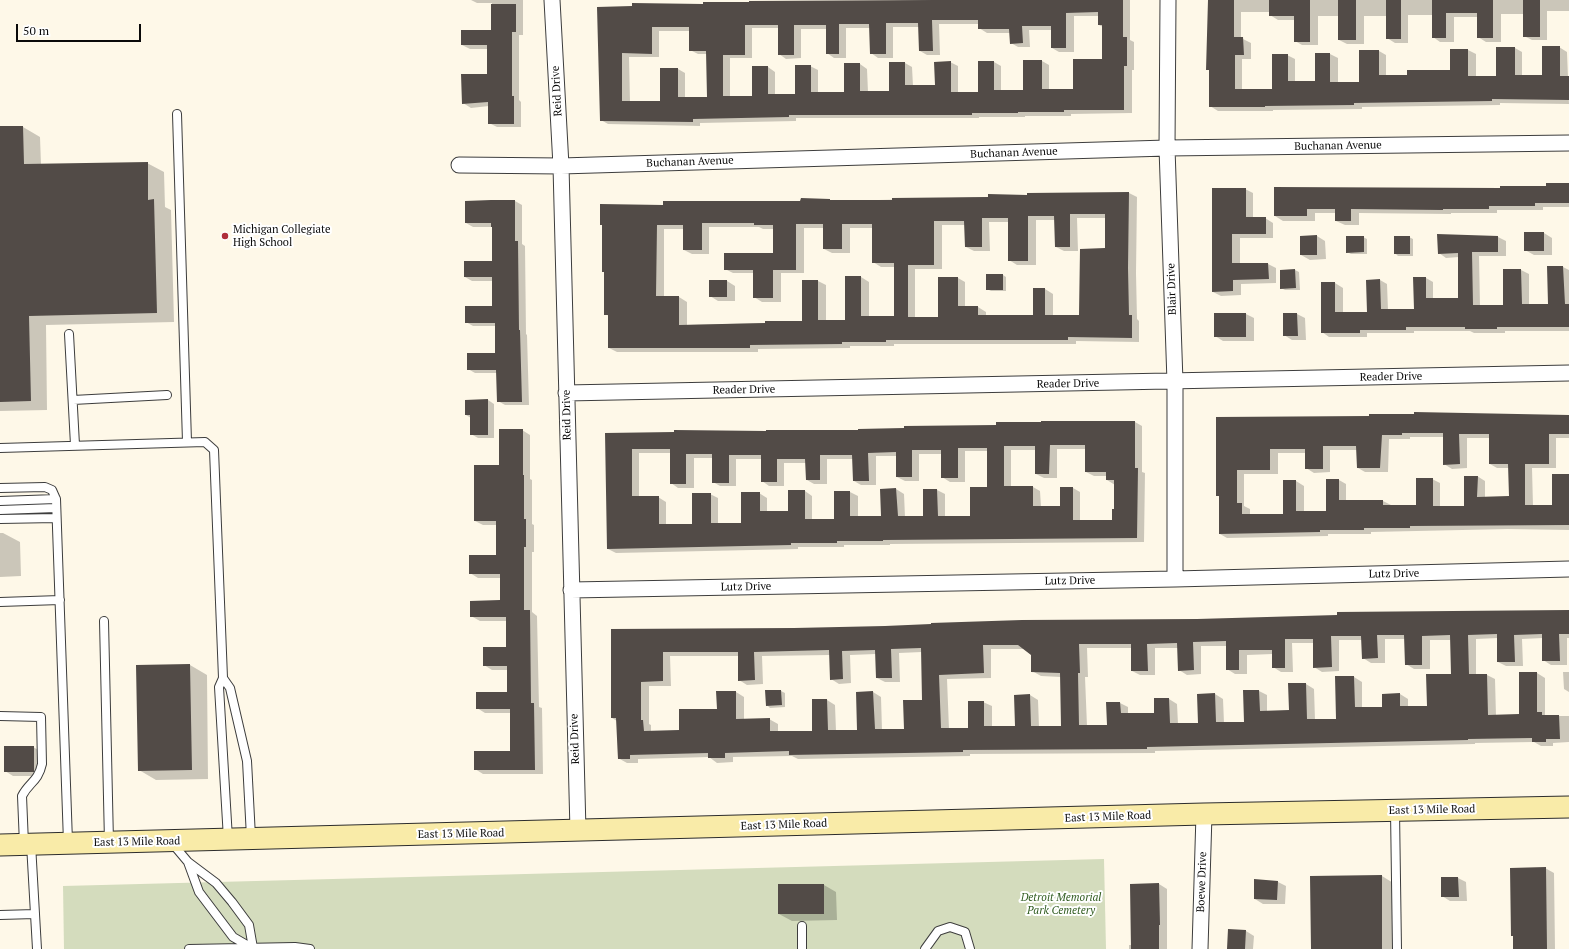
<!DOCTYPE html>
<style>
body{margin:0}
#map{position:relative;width:1569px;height:949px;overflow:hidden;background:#fef8e8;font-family:"PT Serif",serif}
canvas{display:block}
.scale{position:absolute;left:16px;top:24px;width:125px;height:18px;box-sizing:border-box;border:2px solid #0a0a0a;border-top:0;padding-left:5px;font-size:12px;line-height:14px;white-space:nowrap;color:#0a0a0a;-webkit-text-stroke:3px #fff;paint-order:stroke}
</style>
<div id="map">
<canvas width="1569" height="949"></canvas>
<div class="scale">50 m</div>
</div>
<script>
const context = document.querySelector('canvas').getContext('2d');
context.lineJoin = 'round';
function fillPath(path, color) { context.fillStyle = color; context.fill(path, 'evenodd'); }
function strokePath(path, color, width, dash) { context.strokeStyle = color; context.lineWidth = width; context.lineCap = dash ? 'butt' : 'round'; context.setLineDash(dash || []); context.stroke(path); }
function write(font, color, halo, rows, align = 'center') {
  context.font = font + ' "PT Serif",serif'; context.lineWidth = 4; context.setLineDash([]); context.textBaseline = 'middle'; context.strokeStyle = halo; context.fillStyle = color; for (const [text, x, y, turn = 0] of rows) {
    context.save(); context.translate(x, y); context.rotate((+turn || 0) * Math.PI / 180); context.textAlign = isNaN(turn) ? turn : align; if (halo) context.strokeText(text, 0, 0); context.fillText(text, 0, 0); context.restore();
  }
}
fillPath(new Path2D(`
 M1104,859L1106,949H64L63,886Z`), '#d4dcbd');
fillPath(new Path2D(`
 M471,0H523V35H519V100L521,102V127H497L489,123V106L471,108L463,103L488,75V49H470L462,45L492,31V3H477Z
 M933,0H1130V40L1134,42V70H1132V113L1071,114V116H1025V117H979V118H796V121L700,123V126L608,124L601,120L598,8ZM1074,16H1099V25L1103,27V60L1074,90H1049V65L1042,61L1024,91H1001V66L994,62L979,93H958V66L950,62L936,86H913L912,67L905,63L890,92H868L867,69L860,64L845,93H818V70L810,66L796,95H775V72L768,67L753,97H730V58H752V28H779V54L786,59L801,58V29H827V53L834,58H846V28H870L871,53L878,58H893V27H919L920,51L927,55H940L939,24H979V28L987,33H1011V43L1018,47H1030L1029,30H1052V48L1059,52H1074ZM659,31H690V50L698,54H707L708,98H685V73L678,69L661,102H630L629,57H659Z
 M1209,0H1569V11H1547V40H1532L1524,36V14H1501V42H1486L1478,37V17H1454V42H1440L1433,37V15H1408V43H1395L1387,38V16H1364V44H1347L1339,40V16H1318V45H1302L1295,41V20H1278L1270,15V12H1241V38L1251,43V59H1242V90H1273L1287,55L1295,59V82H1316L1330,54L1338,58V83H1360L1379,51L1386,55V76H1408L1451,71L1468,50L1476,54V77H1497L1515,48L1522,52V76H1543L1559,47L1567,52L1569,104L1500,103V105L1362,107V109L1273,110V111H1218L1210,106Z
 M0,127H23L40,137L41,165L147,163L164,172L165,207L171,210L174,322L46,325L47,410L0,411Z
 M1569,184V207H1543V210H1497V213H1451V214L1359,213V225H1345L1336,221V213H1315V221H1283L1275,216V188L1455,190L1547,187Z
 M1245,189L1253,193V218H1265L1273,223V238H1240V264H1268L1276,268V283L1241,284V295L1221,296L1213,292Z
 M1129,193L1137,197L1136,273L1137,319L1139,321V342L1076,341V344H894V346H850V348L758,349V352H617L609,348V316L605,314L664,206ZM1077,218H1106V249L1080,316H1053V294L1045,289H1034V316H986V312L978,307H965V282L958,278L939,318H915V269H942V225H966V247L974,251H990L989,222H1009V260L1017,265H1036V220H1055L1056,247L1064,251H1078ZM709,227H759L763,229H774V254L725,269L733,273H754V297L762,302H781V273H804V228H824V249L832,253H850V228H873V262L881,267H895V317H869V282L861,277H846V321H826V285L818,281H803V322L687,325V302L679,297H664V229H684V250L692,254H709Z
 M515,201L522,205V244L525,246L526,334L527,335L529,405H505L498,401L497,373H475L468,369L496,354V326H473L466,322L493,307V281H472L465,277L493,262L492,227H473L466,223Z
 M1544,233L1552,238V255H1534L1525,250Z
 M1317,236L1325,241L1326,259L1310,260L1301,255V237Z
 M1438,236L1498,237L1506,241V256H1479L1480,306H1504L1521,270L1529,274V305H1549L1563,267L1569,270V331H1505V333H1474L1470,331H1414V333H1367V337H1329L1322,332L1335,283L1343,288V313H1368L1380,280L1387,284L1388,310H1415L1426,278L1433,282V299H1459V257L1446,258L1439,253Z
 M1363,237L1367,239V254H1351L1347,252Z
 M1409,237L1413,239V256H1398L1395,253Z
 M1295,270L1299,272L1300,290H1285L1281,288Z
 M1003,275L1006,277V291H991L987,289Z
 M710,281H727L735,286V301H718L710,296Z
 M1215,314H1246L1254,318V341H1223L1215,336Z
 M1297,314L1305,318L1306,340H1292L1284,335Z
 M488,400L494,404V438H478L471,434V418L466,415Z
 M1569,415V438H1556V468H1532L1533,506H1553L1569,475V530L1508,529L1371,532V534H1328V536L1227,538L1220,534V497L1217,495V418ZM1410,437H1444V464L1452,469L1467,468V438H1490V464L1497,468H1509L1510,497L1485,498V481L1477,476L1466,507H1440V483L1432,479L1417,506L1391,505L1383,501H1346V484L1339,480L1327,512H1304V486L1296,481H1284V515H1250V509L1244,506V474H1278V453H1306V468L1314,473L1330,472V450H1357L1358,468L1365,472H1388L1389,439H1410Z
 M1135,422L1142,426V472L1145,473L1144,542L890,544V545H844V547H798V549L616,553L608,549L606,434L859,431ZM1057,449H1086V472L1094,476H1107V480L1115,485V510L1113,521H1080V492L1073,488L1061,507H1041L1040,491L1033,487H1011V450H1036V474L1044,478H1057ZM965,451H988V488L971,517H945V494L937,490L924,517H905L904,494L896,489L881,490L882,517H858V496L850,492H835V520H812V496L805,491L789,512H767V498L759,493L742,524H718V498L710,494L693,525H666V502L658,497H639V453H671V483L678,488H694V458H713V482L720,486H736V459H762V481L769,486H784V463H806L807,480L814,484H827V459H853L854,481L861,485H876V456H897V477L905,481H919V454H942V477L950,482H965Z
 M522,430L530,435V479L532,480V524L534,525V552H532V612L537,616L539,707L542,708L543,774H483L475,769L511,752V713H485L477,708L508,693V670H492L484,665L507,648V621H480L471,616L501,601V578H478L470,573L497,556V525H483L475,521L500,466Z
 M0,533H3L20,542L21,576L0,577Z
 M1569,611V638H1567V665H1551L1543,660V638L1522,639L1523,666H1506L1498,662V638L1476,639V675H1487L1495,679L1496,716L1520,715L1537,673L1545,678V715L1548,716H1569V742L1553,743V746H1541L1534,742L1475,743V744L1155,751V753L970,754V756L798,759L792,756L733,757V762L717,763L709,757L638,759V763H627L618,758L617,721L612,718V630L794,629ZM1385,639H1405L1406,664L1414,669H1430V640H1451L1452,675L1428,708H1408V699L1400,694L1383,708H1362V682L1354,677L1337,720H1315L1314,689L1306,684H1289L1290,711L1267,712V695L1259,691L1245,723H1224L1223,699L1215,694L1199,724H1178L1177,704L1169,699H1155V714H1128V707L1120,703L1108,726H1087L1085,677H1088L1087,648H1132V671L1140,675H1155V648H1178L1179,670L1187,675L1201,674V646H1227V669L1235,674H1247V655L1273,654V667L1281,672H1293L1292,643H1314V667L1322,672L1339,671V640H1363V658L1371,663H1385ZM991,649H1025L1032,654V671L1041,676L1061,677L1062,727H1039L1038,700L1030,695L1015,696L1016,727H992V706L983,702L969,729H949L947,679L991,678ZM922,652L923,701L905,730H882L881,697L873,692L858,731H836L835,705L827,700H813V732H778V724L769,719L744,720V697L736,692L718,710L680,731L651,732V725L649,724V686H671L670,656H739V680L747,685L763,684L762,656L830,655L831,679L839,684L851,683L850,655L876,654L877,678L885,682H900L899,653Z
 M190,665L207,675L208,779L156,780L139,770Z
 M1563,672H1569V692L1564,689Z
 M781,691L785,693V707L770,708L767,705Z
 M33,747L42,752V776H13L5,771Z
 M1545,868L1554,873L1555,949H1514Z
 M1382,876L1398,886L1399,949H1312Z
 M1442,878H1458L1466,882L1467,901H1450L1442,896Z
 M1278,882L1286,886L1285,904H1263L1255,899Z
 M1159,884L1167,889V949H1129V945H1132Z
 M824,885L836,892L837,920L792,921L779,914Z
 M1246,931L1254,936L1253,949H1228Z`), '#0003');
fillPath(new Path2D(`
 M932,0H1123V37H1127V66H1124V110H1064V112H1018V113H972V115H789V117L693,119V122L600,121L597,7L632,6V3L703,4V2H749V1ZM1098,12V25H1102V59H1073V89H1042V60H1023V90H994V61H978V92H951V61L934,62L935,85H905V62H889V91H860V63H844V92H811V65H795V94H768V66H752V96H723V55H745V25H778V55H794V25H826V54H839V24H869L870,54H886V23H918L919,51H933L932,20H978V29H1009L1010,44L1023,43L1022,26H1051V48H1066V13ZM652,27H689V51H706L707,97H678V68H660V101H622V53L652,54Z
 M1208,0H1234V37H1243L1244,55H1235V89H1272V54H1288V81H1315V53H1330V82H1359V50H1379V75H1407V70H1450V49H1468V76H1496V47H1515V75H1542V46H1560V76H1569V100L1492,99V101L1354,103V105L1265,106V107H1209V70H1206Z
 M1269,0H1310V42H1294V16H1269Z
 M1338,0H1356V40H1338Z
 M1386,0H1401V39H1386Z
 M1432,0H1493V38H1477V13H1446V38H1432Z
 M1523,0H1540V37H1523Z
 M491,4H516V32H512V96H514V124H488V102L462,104L461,74H487V45H461V30H491Z
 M0,126H23L24,164L148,162V200L154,199L157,313L29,316L31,401L0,402Z
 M1546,183H1569V203H1535V206H1489V209H1443V210L1351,209V221H1335V209H1307V216H1274V187L1500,188V186H1546Z
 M1212,188H1246V217H1266V234H1232V263H1268L1269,279L1233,280V291L1212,292Z
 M1129,192L1128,268L1129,315H1132V338L1068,337V340H886V342H842V344L750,345V348H608V315H604V272H602V225H600V204L663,205V201H800L801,198L830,199V200H892V198L988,197V194L1027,195V193ZM1070,214H1105V248L1080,249L1079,315H1045V288H1033V315H978V306H958V277H938V317H908V265H934V221H964L965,247H982V218H1008V261H1028V216H1054L1055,247H1070ZM702,223H754V225H773V253H724V270H753V298H773V270H796V224H823V249H842V224H872V263H894V316H861V276H845V320H818V280H802V321H765V323L679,325V296H656L657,225H683V250H702Z
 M491,200H515V241H518L519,330H520L522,402H497L496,370H467V353H495V323H465V306H492V277H464V261H492V227H491V223H465V201Z
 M1524,232H1544V251H1524Z
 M1437,234L1498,236V252H1472L1473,305H1503V269H1521L1522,304H1548L1547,266H1563L1565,304H1569V327H1497V329H1465V327H1406V330H1360V333H1321V282H1335V312H1367L1366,280L1380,279L1381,309H1414L1413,277H1426V298H1458V253L1438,254Z
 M1317,235V255H1300V236Z
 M1346,236H1364V252L1346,253Z
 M1394,236H1410V254H1394Z
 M1295,269L1296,288L1280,289V270Z
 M986,274H1003V290H986Z
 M709,280H727V297H709Z
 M1214,313H1246V337H1214Z
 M1283,313H1297L1298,336H1283Z
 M488,399V435H470V415H465V400Z
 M1414,412L1569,415V434H1549V464H1525V505H1552V474H1569V525L1410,526V528H1364V530H1320V532L1219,534V496H1216V417L1369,416V414H1414ZM1402,433H1443V465L1460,464L1459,434H1489V464H1508L1509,496L1477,497L1478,476H1464V506H1433V478H1416V505H1383V500H1339V479H1326V511H1296V480H1283V514H1242V503H1237V470H1270V449H1305V469H1323V446H1356L1357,468H1380L1382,435H1402Z
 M1041,421H1135V468H1138L1137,538L883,540V541H837V543H791V545L607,549L605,433L674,432V430L766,431V430H858V429L904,428V426L996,425V422H1041ZM1050,445H1085V472H1106V480H1114V509H1112V520H1073V487H1060V506H1033V486H1004V446H1035V474H1049ZM958,448H987V487H970V516H938L937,489H923V516H898L896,488L880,489L881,516H850V491H834V519H805V490H788V511H760V492H741V523H711V493H692V524H659V496H632V449H670V484H686V454H712V483H729V455H761V482H777V459H805L806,480H820V455H852L853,481H869L868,453L896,452V477H912V450H941V478H958Z
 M499,429H523V475H524V519H526V547H524V610H530L531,703H534L535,770H474V751H510V709H476V692H507V666H483V647H506V617H470V601L500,600V574H469V555H496V521H474V465H499Z
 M1569,610V634H1559L1560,661H1542V634L1514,635L1515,662H1497V634L1468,635L1469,674H1487L1488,715L1519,714V672H1537V712H1542V715H1559L1560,739H1546V742H1532V738L1468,739V740L1147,747V749L963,750V752L789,755V751L725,753V758H708V753L630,755V759H618L616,718H611V629L794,628L885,626L931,624V623L1022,620L1197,619L1337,615V612ZM1377,635H1404L1405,665H1422V636L1450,635L1451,674H1426L1427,706H1400V693L1382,694V707H1355L1354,676H1335L1336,719H1307L1306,683H1288L1289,710L1260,711L1259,690H1243L1244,722H1216L1215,693L1197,694L1198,723H1170L1169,698H1154V713H1121L1120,702H1106L1107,725H1079L1078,673H1080L1079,644H1131V671H1148L1147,644L1177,643L1178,671L1194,670L1193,642L1226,641V670H1239V650H1272V668H1285V639H1313V668L1332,667L1331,636H1361L1362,659L1378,658ZM983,645H1018L1031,655V672L1060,673L1061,726H1031L1030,694L1014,695L1015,726H984V701H968V728H941L939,675L984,673ZM921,648L922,700H903L904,729H875L873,691L856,692L857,730H828L827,699H812V731H770V718L736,719V691H716L717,709H679V730L644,731L643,720H641V682L663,681V652H738V681L755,680L754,652L829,650L830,680L843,679L842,651L875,650L876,678H892L891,649Z
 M190,664L192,770L138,771L136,665Z
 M765,690H781L782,705L766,706Z
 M4,746H34V772H4Z
 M1546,867L1547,949H1513V936H1511L1510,868Z
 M1382,875V949H1311L1310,876Z
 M1441,877H1458L1459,897H1441Z
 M1254,879L1278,881L1277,900L1254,899Z
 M1159,883L1160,925H1159V949H1131L1130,884Z
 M778,884H824V914H778Z
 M1228,929L1246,930L1245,949H1227Z`), '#524b47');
const lane = new Path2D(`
 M177,114L187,442
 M69,334L75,445
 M73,400L167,395
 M0,448L205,442L214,450L223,678L219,687L228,839
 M0,488L45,487L52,490L56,499L68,842
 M0,501L56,499
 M0,510L56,508
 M0,519L56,518
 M0,602L60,600
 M104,621L109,842
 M223,678L230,688L247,761L251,837
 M0,716L41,717L42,764C38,782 29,782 22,796L24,844
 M1395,811L1397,949
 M172,843L188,862L216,883L232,902L249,925L253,948
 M31,844L37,949
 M188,862L199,892L233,937L252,948
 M0,915L35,914
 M802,926V949
 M189,949L295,947L310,949
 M925,949L938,931L950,927L965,932L970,949`);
const street = new Path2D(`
 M552,0L561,166L578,831
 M1168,0L1167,148L1175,382V579
 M459,165L561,166L1167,148L1569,143
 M566,393L1569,373
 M571,590L1175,579L1569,569
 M1200,949L1204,814`);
const secondary = new Path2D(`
 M0,845L1204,814L1569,807`);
strokePath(lane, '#3d3d3d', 10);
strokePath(street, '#3d3d3d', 17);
strokePath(secondary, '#2c2c2c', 23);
strokePath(lane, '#fff', 8);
strokePath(street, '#fff', 15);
strokePath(secondary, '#f9eba8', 21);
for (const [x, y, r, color] of [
 [225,236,4,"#af2d3b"]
]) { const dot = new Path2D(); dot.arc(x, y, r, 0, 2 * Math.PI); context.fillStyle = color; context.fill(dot); strokePath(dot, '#fff', 1.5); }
write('11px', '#0a0a0a', '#fff', [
 ["Reid Drive",557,91,-93],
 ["Buchanan Avenue",1338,146,-1],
 ["Buchanan Avenue",1014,153,-2],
 ["Buchanan Avenue",690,162,-2],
 ["Blair Drive",1172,289,-92],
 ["Reader Drive",1391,377,-1],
 ["Reader Drive",1068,384,-1],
 ["Reader Drive",744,390,-1],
 ["Reid Drive",567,415,-91],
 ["Lutz Drive",1394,574,-1],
 ["Lutz Drive",1070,581,-1],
 ["Lutz Drive",746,587,-1],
 ["Reid Drive",575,739,-92],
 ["East 13 Mile Road",1432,810,-1],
 ["East 13 Mile Road",1108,817,-2],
 ["East 13 Mile Road",784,825,-2],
 ["East 13 Mile Road",461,834,-1],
 ["East 13 Mile Road",137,842,-1],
 ["Boewe Drive",1202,882,-88]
]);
write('11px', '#0a0a0a', '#fff', [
 ["Michigan Collegiate",233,230],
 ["High School",233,243]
], 'left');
write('italic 11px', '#305c20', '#fff', [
 ["Detroit Memorial",1061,898],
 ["Park Cemetery",1061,911]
]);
</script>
